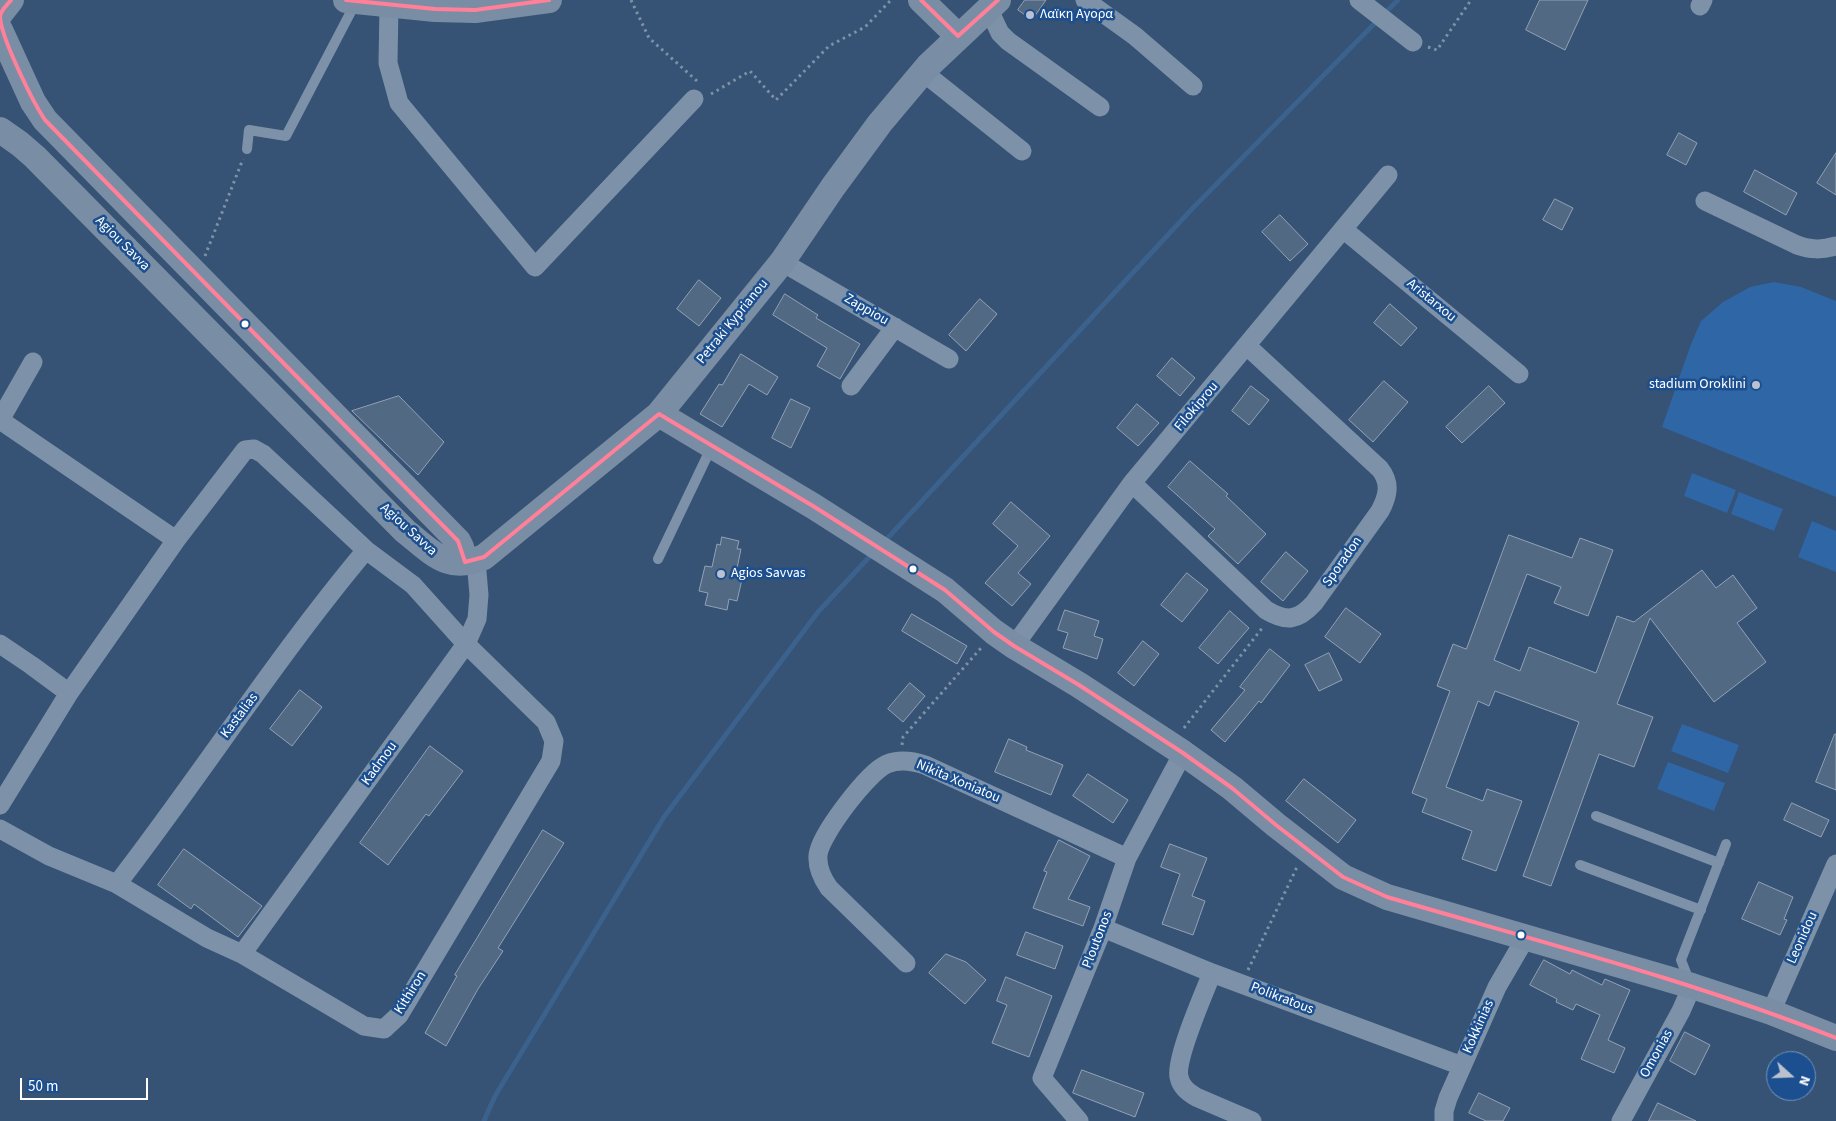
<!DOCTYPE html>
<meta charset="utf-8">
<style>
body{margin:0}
#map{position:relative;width:1836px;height:1121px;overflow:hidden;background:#365274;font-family:"Source Sans 3",sans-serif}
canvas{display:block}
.north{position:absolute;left:1766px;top:1051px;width:50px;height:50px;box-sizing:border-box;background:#1b4f8f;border:1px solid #7695bc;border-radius:50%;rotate:110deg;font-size:14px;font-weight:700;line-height:20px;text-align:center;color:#fff}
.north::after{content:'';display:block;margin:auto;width:18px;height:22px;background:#b9c2ce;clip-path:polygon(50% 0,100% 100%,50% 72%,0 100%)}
.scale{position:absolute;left:20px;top:1078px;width:128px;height:22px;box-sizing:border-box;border:2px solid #fff;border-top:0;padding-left:6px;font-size:15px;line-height:18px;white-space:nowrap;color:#fff;-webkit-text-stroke:4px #1b4f8f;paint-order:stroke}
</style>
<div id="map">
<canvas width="1836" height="1121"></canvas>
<div class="north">N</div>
<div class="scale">50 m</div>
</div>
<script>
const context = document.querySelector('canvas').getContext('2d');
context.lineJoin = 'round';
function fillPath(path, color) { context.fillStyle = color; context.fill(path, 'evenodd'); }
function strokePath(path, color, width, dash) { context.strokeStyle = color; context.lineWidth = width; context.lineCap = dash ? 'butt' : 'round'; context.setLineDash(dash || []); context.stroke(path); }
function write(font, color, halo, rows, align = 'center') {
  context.font = font + ' "Source Sans 3",sans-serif'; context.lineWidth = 5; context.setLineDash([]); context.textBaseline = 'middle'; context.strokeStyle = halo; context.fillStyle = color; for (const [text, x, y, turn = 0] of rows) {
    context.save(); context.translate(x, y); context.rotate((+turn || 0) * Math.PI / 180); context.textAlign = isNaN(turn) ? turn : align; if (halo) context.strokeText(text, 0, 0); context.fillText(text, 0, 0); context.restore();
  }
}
fillPath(new Path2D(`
 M1774,282L1801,287L1836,301V497L1662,427L1691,344L1701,321L1723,302L1750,287Z
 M1692,473L1736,490L1727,513L1684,496Z
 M1739,492L1783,509L1774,531L1731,514Z
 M1812,521L1836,531V572L1798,557Z
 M1682,724L1739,745L1728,773L1671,751Z
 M1668,762L1725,783L1714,811L1657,789Z`), '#2f66a5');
strokePath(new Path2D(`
 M1384,14L1398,0
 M884,542L1190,211L1378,20
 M484,1121L495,1096L664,817L818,612L873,553`), '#3b618d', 5);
const building = new Path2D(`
 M1025,0H1046L1032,20L1018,10Z
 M1540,0H1588L1565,50L1526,30Z
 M1679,133L1697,143L1686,165L1667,155Z
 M1836,153V195L1817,183Z
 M1755,170L1797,193L1786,215L1744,192Z
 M1555,199L1573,208L1562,230L1543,220Z
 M1280,215L1308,244L1290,261L1262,232Z
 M699,280L721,298L699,326L677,309Z
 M785,294L818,315L816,318L860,344L840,379L817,366L827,348L773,315Z
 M980,299L997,314L966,351L949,335Z
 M1390,304L1417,328L1401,346L1374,323Z
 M741,354L778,377L767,395L749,384L722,427L700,414L719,384L722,385Z
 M1172,358L1195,378L1180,396L1157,376Z
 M1384,381L1408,402L1373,442L1349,420Z
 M1251,386L1269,400L1249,425L1232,411Z
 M1489,386L1505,403L1462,443L1446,427Z
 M399,396L444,442L418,475L352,411Z
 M791,399L810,408L791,448L772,438Z
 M1137,404L1159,423L1138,446L1117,428Z
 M1190,461L1228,494L1226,496L1266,534L1238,564L1208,536L1215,529L1168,487Z
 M1011,502L1050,536L1018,573L1031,584L1012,606L985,583L1018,546L993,524Z
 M1509,535L1572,558L1580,538L1613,550L1588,616L1554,603L1561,587L1527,574L1494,660L1520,671L1529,647L1596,673L1617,616L1634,622L1702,570L1716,588L1733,575L1757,608L1737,623L1766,662L1714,702L1650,618L1617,704L1653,717L1634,767L1599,754L1551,886L1523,876L1579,722L1495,691L1489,706L1478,701L1446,787L1483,801L1487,789L1522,801L1496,871L1462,859L1472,831L1422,812L1427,799L1412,793L1450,691L1437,686L1453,644L1466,649Z
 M722,537L739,541L737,549H741L736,573L743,575L737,601L729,599L727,610L705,605L708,593L699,591L705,566L712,567L717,544L720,545Z
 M1286,552L1308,571L1283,601L1261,582Z
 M1187,573L1208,590L1182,622L1161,605Z
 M1346,608L1381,634L1360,663L1325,637Z
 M1065,610L1099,621L1094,636L1103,639L1097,659L1063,648L1068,633L1058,630Z
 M1230,611L1249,628L1218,664L1199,648Z
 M912,614L967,646L957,664L902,631Z
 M1143,641L1159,654L1134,686L1118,673Z
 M1270,649L1290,665L1261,703L1259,701L1225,742L1211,730L1245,690L1240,687Z
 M1329,653L1342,680L1319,691L1305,665Z
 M910,683L925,696L903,722L888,709Z
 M300,690L322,707L292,746L270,729Z
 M1835,734H1836V790L1816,782Z
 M1009,739L1027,747L1026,750L1063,765L1051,795L995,772Z
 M430,746L463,771L429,816L426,814L388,865L360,843Z
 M1088,774L1128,800L1113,823L1073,796Z
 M1304,779L1356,820L1338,843L1286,801Z
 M1792,803L1829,820L1821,837L1784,820Z
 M543,830L564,843L498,948L503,951L478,989L446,1046L425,1033L457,976L455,975Z
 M1059,840L1090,856L1068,899L1090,907L1083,926L1033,908L1047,872L1044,871Z
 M1170,844L1207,858L1192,896L1205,901L1193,935L1162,924L1180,874L1161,867Z
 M184,849L262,906L238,937L194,904L191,909L158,885Z
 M1759,882L1793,897L1784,919L1787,920L1780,935L1742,919Z
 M1026,932L1063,946L1055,969L1017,955Z
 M946,954L966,962L986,980L965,1004L929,973Z
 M1544,960L1570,974L1572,970L1602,985L1605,979L1630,990L1608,1040L1625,1048L1614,1073L1581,1059L1600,1015L1576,1004L1573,1010L1556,1002L1557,999L1530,985Z
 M1006,977L1052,996L1029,1057L992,1043L1007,1005L997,1001Z
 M1685,1032L1710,1045L1695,1075L1670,1061Z
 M1082,1070L1144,1093L1135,1117L1073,1093Z
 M1479,1093L1510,1108L1503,1121H1486L1469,1113Z
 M1658,1103L1696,1121H1649Z`);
fillPath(building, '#526984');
strokePath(building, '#92a2b6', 1);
strokePath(new Path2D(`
 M631,0L649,38L697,81
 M1428,47L1437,50L1471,0
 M711,94L750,71L776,100L829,46L865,27L891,0
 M205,256L243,159
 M1184,728L1263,627
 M902,745L903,737L981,648
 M1248,970L1297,867`), '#7d92a8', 3, [2.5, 4]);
strokePath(new Path2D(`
 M247,149L249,130L286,136L356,2
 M658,559L712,446
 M1596,816L1719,863
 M1580,865L1701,910
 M1690,983L1681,960L1726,844`), '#7d92a8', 10);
strokePath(new Path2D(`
 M1085,0L1135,36L1193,86
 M1359,0L1413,42
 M389,5L388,63L399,103L535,267L694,99
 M1700,6L1703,0
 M989,10L1000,33L1008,41L1100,107
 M923,72L1022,151
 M1705,201L1797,245C1811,250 1821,250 1836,246
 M1343,229L1519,374
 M782,262L949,359
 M851,386L895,327
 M0,420L176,540
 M0,420L33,362
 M1132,483L1266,610C1286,622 1298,621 1314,603L1380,511C1388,496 1391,483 1380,469L1247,346
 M0,644L31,665L69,693
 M1014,646L1132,483L1388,175
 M0,805L69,693L176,540L245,450L254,449L263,454L366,550L413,585L466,644L546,722L554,741L551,761L399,1015L384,1029L364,1026L242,954L207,938L117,884L49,856L0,829
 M117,884C202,774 277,656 366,550
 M1103,928L1212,973L1462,1066
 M242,954L466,644L477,619L479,595L476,560
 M906,963L829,888C822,878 817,867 818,855C820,835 868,772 887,764C899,759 913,761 925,765L1127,858
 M1212,973C1204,993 1175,1059 1179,1077C1181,1087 1188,1092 1196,1097L1252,1121
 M1771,1012L1836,864
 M1079,1121L1042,1078L1103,928L1127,858L1183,753
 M1444,1121V1111L1448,1098L1497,987L1526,937
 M1621,1121L1681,1011L1692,986`), '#7d92a8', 19);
strokePath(new Path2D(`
 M346,0L435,9L475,10L549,0
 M921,0L958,36
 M0,14L11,0
 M0,30L33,102L45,120L458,541L461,547L465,562
 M0,130L20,144L35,157L405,531C433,553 447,573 484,557L659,414L782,262L833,187L880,123L928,66L998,0
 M659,414L813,506L945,590L994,632L1014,646L1079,685L1183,753L1232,788L1276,825L1343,877L1387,897L1692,986L1771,1012L1836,1038`), '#798da4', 26);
strokePath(new Path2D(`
 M11,0C7,5 1,10 0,16C0,36 33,102 45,120L458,541L465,562L484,557L659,414L813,506L945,590L994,632L1014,646L1079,685L1183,753L1232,788L1276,825L1343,877L1387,897C1537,941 1690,980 1836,1038
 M346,0L435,9L475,10L549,0
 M921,0L958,36L998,0`), '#ff8098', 4);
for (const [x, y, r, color] of [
 [1030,15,5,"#b9c2ce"],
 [245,324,4.5,"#fff"],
 [1756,385,5,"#b9c2ce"],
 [913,569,4.5,"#fff"],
 [721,574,5,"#b9c2ce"],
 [1521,935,4.5,"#fff"]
]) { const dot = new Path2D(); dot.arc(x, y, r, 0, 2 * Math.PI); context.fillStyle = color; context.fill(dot); strokePath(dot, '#1b4f8f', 2); }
write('14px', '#fff', '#1b4f8f', [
 ["Λαϊκη Αγορα",1040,15],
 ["stadium Oroklini",1746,385,"right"],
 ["Agios Savvas",731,574]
], 'left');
write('14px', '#fff', '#1b4f8f', [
 ["Agiou Savva",122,244,45],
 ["Aristarxou",1431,301,39],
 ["Zappiou",866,310,30],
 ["Petraki Kyprianou",733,322,-51],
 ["Filokiprou",1197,407,-50],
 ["Agiou Savva",408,530,42],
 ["Sporadon",1343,562,-55],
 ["Kastalias",240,716,-53],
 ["Kadmou",380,764,-54],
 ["Nikita Xoniatou",958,782,23],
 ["Leonidou",1803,938,-66],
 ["Ploutonos",1098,940,-69],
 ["Kithiron",411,993,-58],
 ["Polikratous",1282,999,21],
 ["Kokkinias",1479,1027,-66],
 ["Omonias",1657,1054,-61]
]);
</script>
